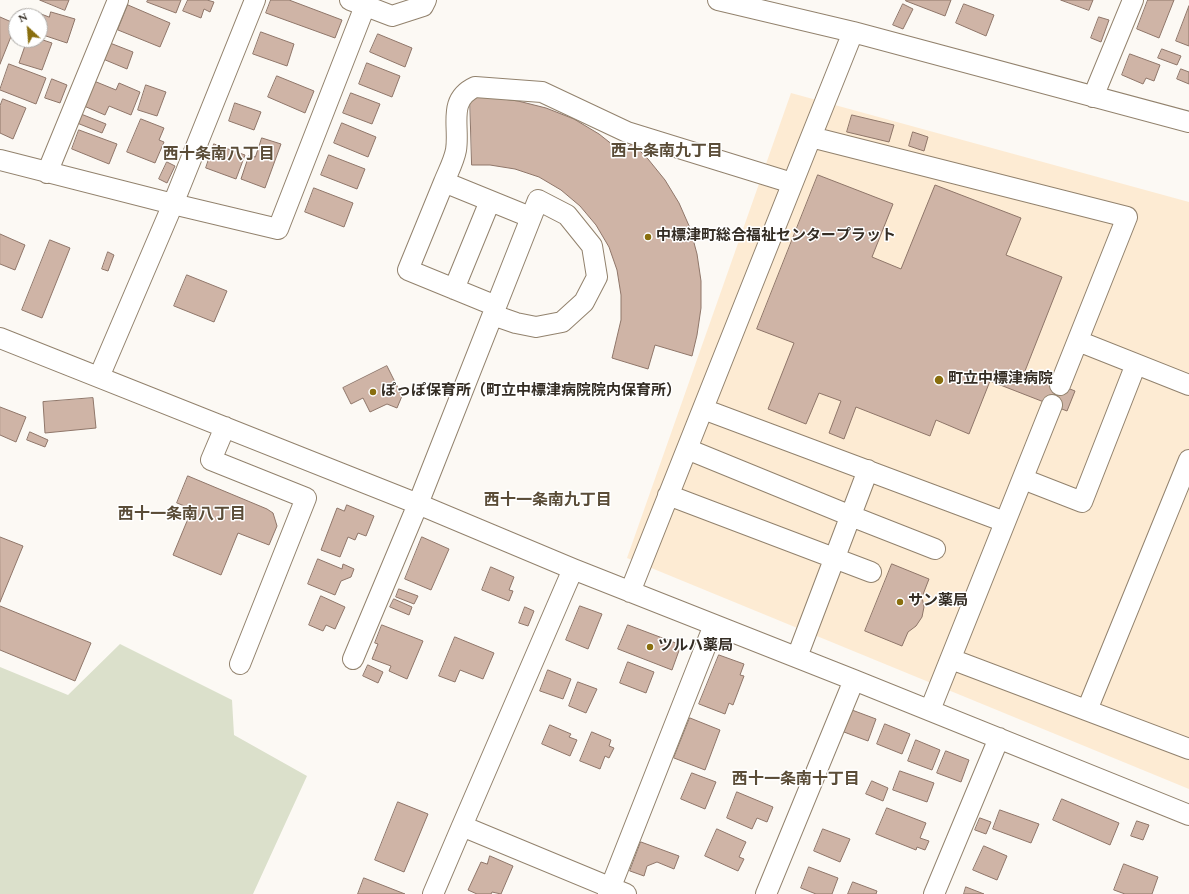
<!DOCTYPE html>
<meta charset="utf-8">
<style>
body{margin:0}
#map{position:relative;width:1189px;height:894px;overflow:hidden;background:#fcf9f4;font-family:Spectral,serif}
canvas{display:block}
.north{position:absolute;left:8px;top:8px;width:40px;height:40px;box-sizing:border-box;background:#fff;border:1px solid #aeaba7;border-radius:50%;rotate:334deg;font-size:11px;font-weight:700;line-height:16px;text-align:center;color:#342d24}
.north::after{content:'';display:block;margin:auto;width:14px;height:18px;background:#896e0e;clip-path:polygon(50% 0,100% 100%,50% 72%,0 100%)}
</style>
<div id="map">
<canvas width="1189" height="894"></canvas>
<div class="north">N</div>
</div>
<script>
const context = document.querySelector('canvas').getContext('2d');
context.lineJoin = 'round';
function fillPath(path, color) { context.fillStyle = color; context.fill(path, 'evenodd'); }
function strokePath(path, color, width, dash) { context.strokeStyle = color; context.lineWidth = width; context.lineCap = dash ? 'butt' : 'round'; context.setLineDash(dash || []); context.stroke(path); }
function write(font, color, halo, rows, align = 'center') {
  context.font = font + ' Spectral,"Noto Sans JP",serif'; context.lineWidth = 3; context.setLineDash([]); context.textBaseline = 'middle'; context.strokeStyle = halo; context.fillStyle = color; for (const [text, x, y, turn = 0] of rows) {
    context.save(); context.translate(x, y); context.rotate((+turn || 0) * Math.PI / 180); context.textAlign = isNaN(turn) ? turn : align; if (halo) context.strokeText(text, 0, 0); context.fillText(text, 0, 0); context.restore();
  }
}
fillPath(new Path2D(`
 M791,93L1189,202V789L627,558Z`), '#fdebd3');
fillPath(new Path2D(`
 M120,644L232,700L234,735L307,776L253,894H0V667L68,695Z`), '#dbe0cb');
const building = new Path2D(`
 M40,0H69L65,10Z
 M148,0H181L176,13L147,2Z
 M188,0H207L214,2L210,12L204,9L201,18L183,11Z
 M271,0H289L342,20L335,38L266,13Z
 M906,0H951L945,16L906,1Z
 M1061,0H1093L1089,10Z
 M1148,0H1174L1159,38L1137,29Z
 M903,4L913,9L903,29L893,25Z
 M964,4L994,15L986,36L956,23Z
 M128,5L170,23L160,47L118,30Z
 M1189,6V46L1176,41Z
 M51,12L75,19L67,43L40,34L41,14L49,17Z
 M0,17L16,24L0,64Z
 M1099,17L1109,20L1101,42L1091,38Z
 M261,32L294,44L287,66L253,54Z
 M378,34L412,48L405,67L370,52Z
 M40,39L52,43L42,70L19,63L27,40H40Z
 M110,43L133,52L127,69L103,59Z
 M1162,49L1181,56L1177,65L1158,58Z
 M1130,54L1160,65L1154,81L1146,78L1143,84L1122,75Z
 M367,63L400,76L392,97L359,84Z
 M9,64L46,78L36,104L0,90Z
 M1181,69L1189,72V84L1177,79Z
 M277,76L314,91L305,113L268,97Z
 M52,79L67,85L60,103L45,98Z
 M94,81L116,90L119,83L140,92L131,115L109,106L105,115L84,106Z
 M146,85L166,92L157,116L138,110Z
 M351,93L380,104L372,124L343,113Z
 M470,97H488L518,101L546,108L574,119L599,134L623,153L632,143L648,159L665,180L679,203L690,228L697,254L701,281V308L697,335L692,356L655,345L648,369L612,358L621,320V295L617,270L609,247L596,225L580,206L561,190L539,177L515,169L490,165H472Z
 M3,99L26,108L13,139L0,133V106Z
 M235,103L261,112L254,130L229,121Z
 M81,114L106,124L102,133L77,123Z
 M852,115L894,125L889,142L847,132Z
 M141,119L164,128L159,140L164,142L155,163L127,152Z
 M342,123L376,137L368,157L334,143Z
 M79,130L117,144L109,164L72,149Z
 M913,132L928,137L924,151L909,146Z
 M262,138L281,144L265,188L241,179L249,155L255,157Z
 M214,144L245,155L236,179L206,168Z
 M329,155L365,169L357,189L321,175Z
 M167,162L175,166L167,183L159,179Z
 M818,175L893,204L872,257L901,269L935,185L1021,218L1006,255L1062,277L1025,371L1075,391L1067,411L990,381L969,434L936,420L930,436L856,407L844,439L829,433L841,401L819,393L806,424L768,409L794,343L757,329Z
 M314,188L353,203L344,227L305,212Z
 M0,234L25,245L15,270L0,264Z
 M50,240L70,248L42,318L22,310Z
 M108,252L114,255L108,271L102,269Z
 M187,275L227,291L214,322L174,306Z
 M387,366L402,396L397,408L387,404L370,412L363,398L351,404L343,388Z
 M93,398L96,428L45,433L43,402Z
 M0,407L26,417L16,442L0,435Z
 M30,432L48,440L45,447L27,440Z
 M188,476L267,509L273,513L277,526L269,545L238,533L221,575L173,555L192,509L177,503Z
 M347,505L374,516L366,536L358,533L355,540L348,537L340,557L321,550L337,508L344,511Z
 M0,537L23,546L0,602Z
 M422,537L449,549L431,590L405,579Z
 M318,559L342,569L343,564L354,569L351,577L341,581L335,595L308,584Z
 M892,564L929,579L922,597L924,607L922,617L916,626L908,632L902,646L865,631Z
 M491,567L514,577L509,590L513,591L509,601L482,590Z
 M399,589L418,596L414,604L396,597Z
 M321,596L345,607L335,629L326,625L323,631L309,625Z
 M394,599L412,607L409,615L390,607Z
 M0,606L91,643L75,681L0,650Z
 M580,606L602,614L588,649L566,640Z
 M525,607L534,611L528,626L519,623Z
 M382,625L423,641L407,679L389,671L391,666L372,659L378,644L375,643Z
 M628,625L681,645L672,670L618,649Z
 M455,637L494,653L483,679L460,670L455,682L439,676Z
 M719,655L744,664L740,675L744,676L733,705L729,703L725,714L699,704Z
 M628,662L654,672L646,693L620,683Z
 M368,665L383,672L378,683L363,676Z
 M548,670L571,679L563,699L540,691Z
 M578,682L597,689L586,713L569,706Z
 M852,710L876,719L868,741L844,732Z
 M690,718L720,730L705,770L674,758Z
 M885,724L910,734L902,754L877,744Z
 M550,725L571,734L569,737L577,740L570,756L542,744Z
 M592,732L611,740L609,746L614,748L609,758L605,756L600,769L580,761Z
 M916,740L940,750L932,770L908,761Z
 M946,751L969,760L961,782L937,773Z
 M900,771L934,783L927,802L893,790Z
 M692,773L716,782L705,809L681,799Z
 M872,781L888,788L883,801L866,794Z
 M737,792L773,807L767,822L757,818L752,829L727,818Z
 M1062,799L1119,823L1110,845L1053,820Z
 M398,802L428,814L404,872L375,860Z
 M887,808L926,823L920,838L929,841L925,850L917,847L916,850L876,834Z
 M1000,810L1039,824L1031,843L993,829Z
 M980,818L991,822L986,834L975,830Z
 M1137,821L1149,825L1143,840L1131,836Z
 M717,829L746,842L739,857L744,859L738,871L705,856Z
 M823,829L850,839L840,862L814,851Z
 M641,842L679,856L674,869L657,862L647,866L644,876L630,871Z
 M984,846L1007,856L997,880L973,870Z
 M490,856L513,866L501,894L492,892L491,894H477L468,890L481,862L487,864Z
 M1124,864L1158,877L1152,894H1125L1114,890Z
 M809,867L838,878L832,894H816L801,888Z
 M364,878L405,894H358Z
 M853,882L877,891L876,894H848Z
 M966,887L984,894H964Z`);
fillPath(building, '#cfb4a6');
strokePath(building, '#8f7669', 1);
const minor = new Path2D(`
 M350,0L392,16L423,6L426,0
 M718,0L853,32L1189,122
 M853,32L811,137L1127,217L1060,385
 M1093,97L1133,0
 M0,160L173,204L278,229L365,6
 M47,173L118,0
 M444,182C448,172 454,161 456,150C460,126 447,100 475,87L542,92L627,132L792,183
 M454,289L490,201
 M496,306L408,270L444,182L530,217
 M0,338L418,504L573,569L854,680L1189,815
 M1078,341L1189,385
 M99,377L173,204L255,0
 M703,409L1005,522
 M225,427L211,460L306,498L240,664
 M687,449L851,516L935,549
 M1023,479L1082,502L1136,364
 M668,495L871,572
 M573,569L462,826L626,894
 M630,592L811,137
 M797,657L868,470
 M353,659L418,504L538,200L567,215L592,246L597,277L584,302L562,322L536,327L516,323L493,315
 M951,659L1189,749
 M930,710L1052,405
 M1087,710L1189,460
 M433,894L462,826
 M608,894L714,625
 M766,894L854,680
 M934,894L999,738`);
strokePath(minor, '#92826d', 22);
strokePath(minor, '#fff', 20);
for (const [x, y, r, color] of [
 [648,237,4,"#896e0e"],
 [939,380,5,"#896e0e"],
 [373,392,4,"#896e0e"],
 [900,602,4,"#896e0e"],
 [650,647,4,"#896e0e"]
]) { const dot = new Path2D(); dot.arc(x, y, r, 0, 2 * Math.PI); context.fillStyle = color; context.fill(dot); strokePath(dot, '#fff', 1.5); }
write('bold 15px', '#342d24', '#fff', [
 ["中標津町総合福祉センタープラット",656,237],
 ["町立中標津病院",948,380],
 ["ぽっぽ保育所（町立中標津病院院内保育所）",381,392],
 ["サン薬局",908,602],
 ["ツルハ薬局",658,647]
], 'left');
write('bold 16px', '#5a4c37', '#fff', [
 ["西十条南九丁目",667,153],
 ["西十条南八丁目",219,156],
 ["西十一条南九丁目",548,502],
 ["西十一条南八丁目",182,516],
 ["西十一条南十丁目",796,781]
]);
</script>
